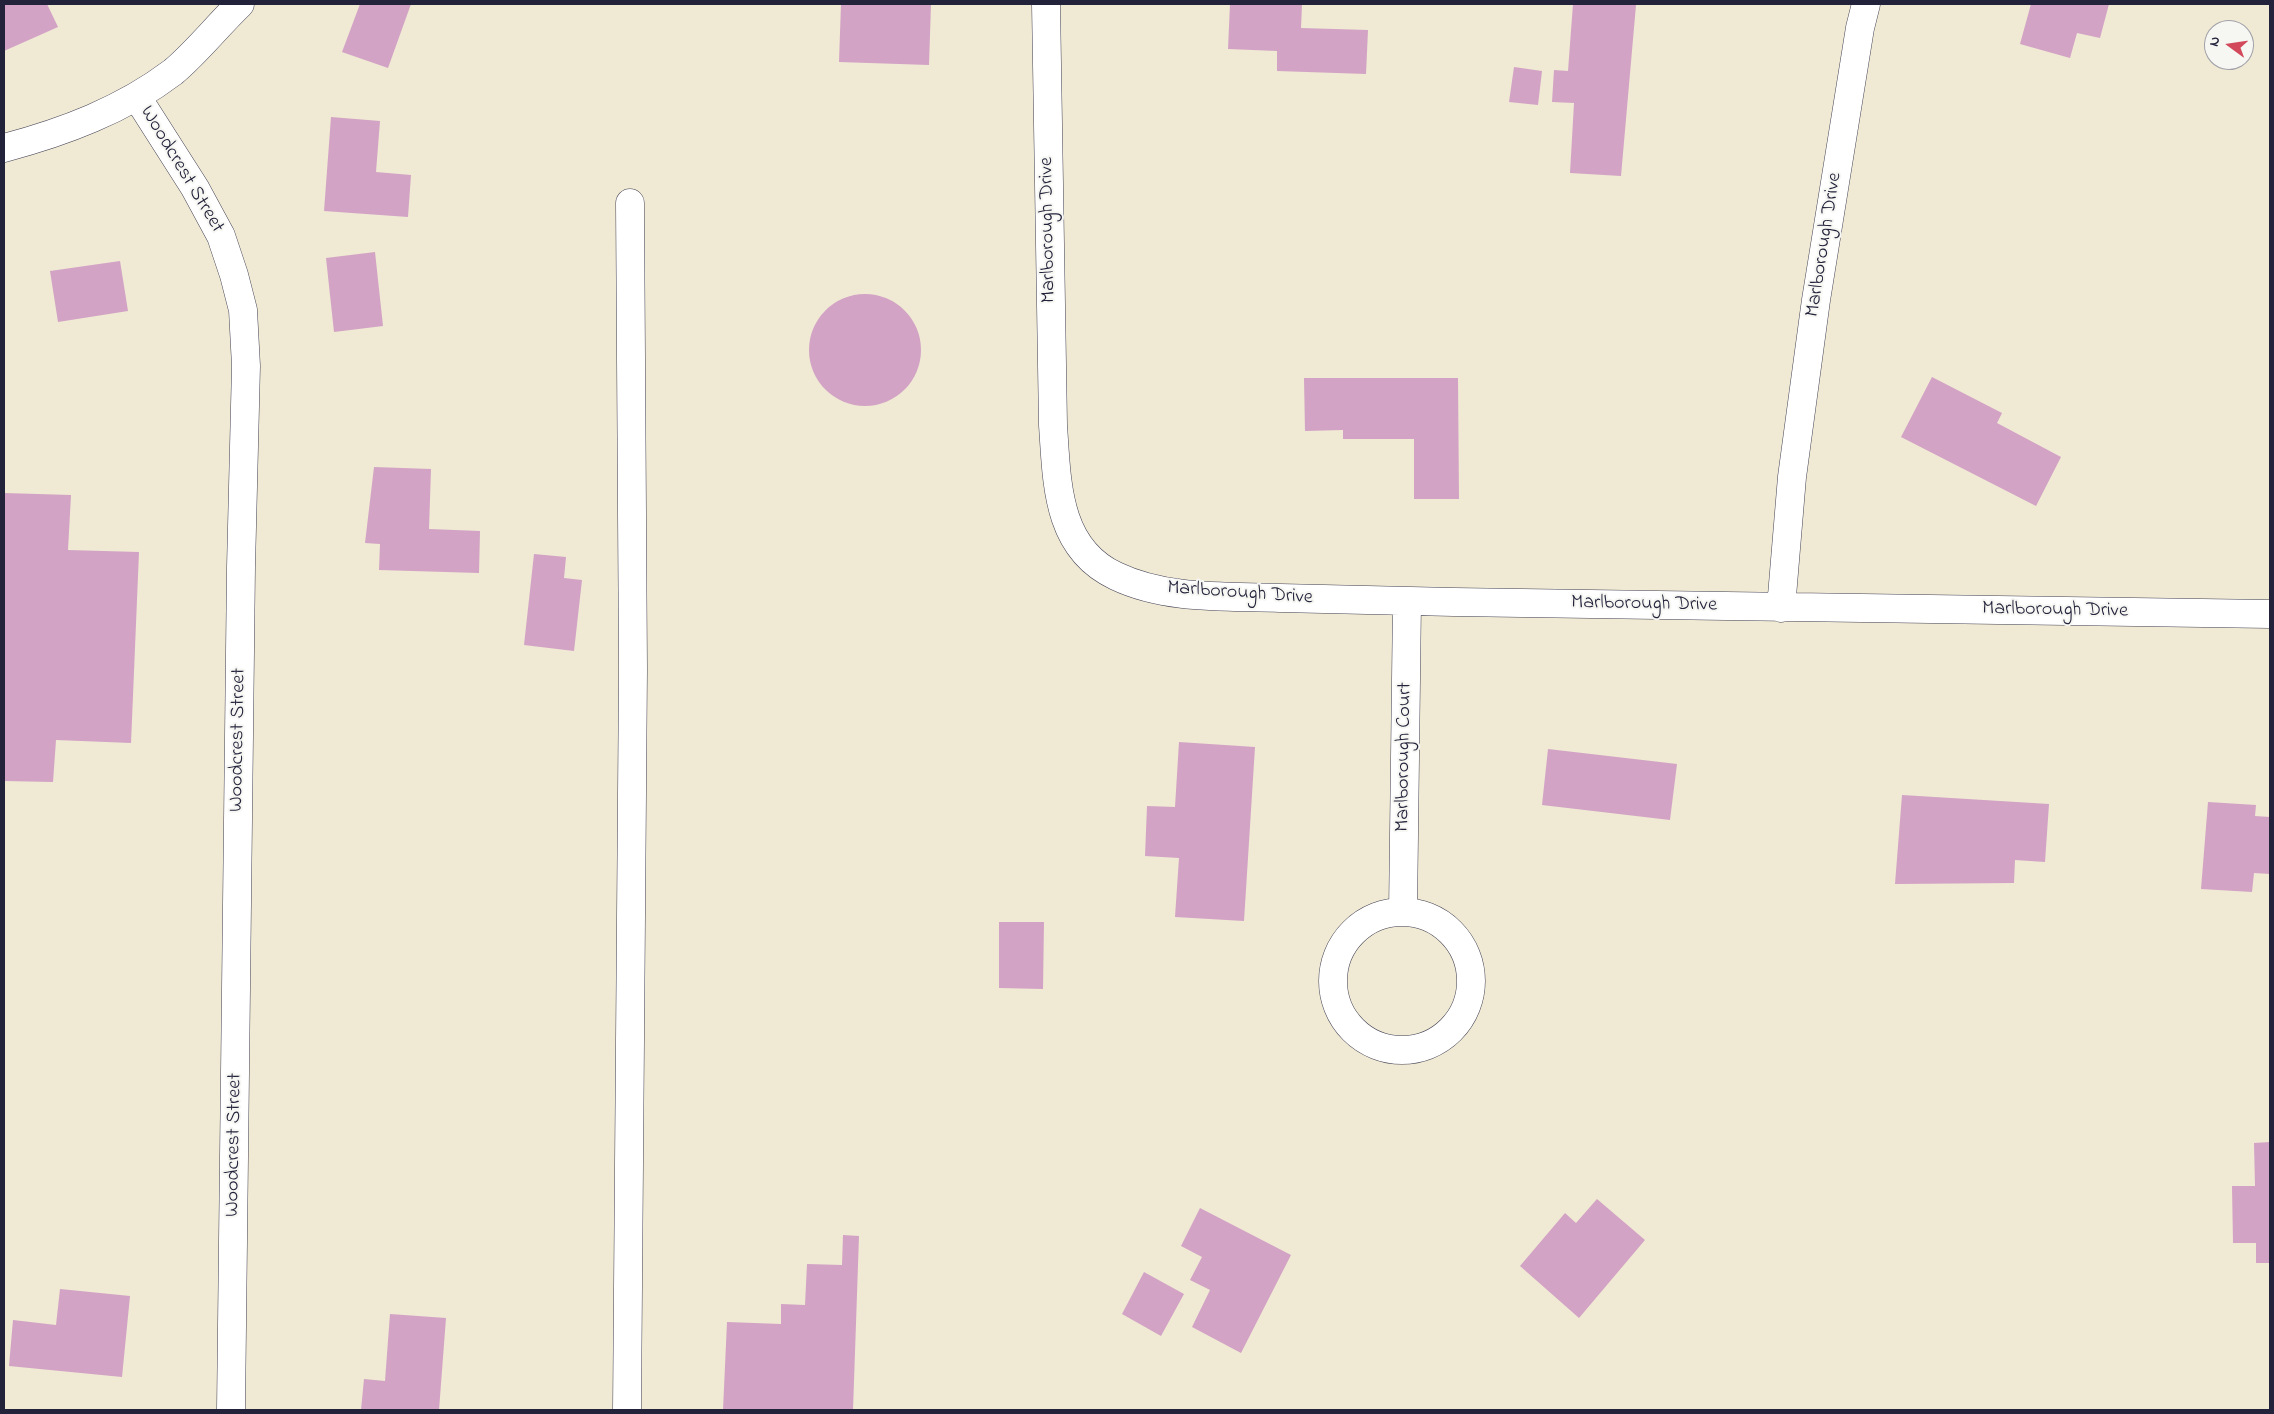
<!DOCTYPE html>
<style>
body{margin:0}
#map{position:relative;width:2274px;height:1414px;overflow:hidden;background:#f0e9d4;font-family:"Indie Flower",sans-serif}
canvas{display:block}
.frame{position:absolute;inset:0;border:5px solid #22223b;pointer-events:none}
.north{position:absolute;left:2204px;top:20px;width:50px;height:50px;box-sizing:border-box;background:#f6f6f2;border:1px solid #a1a1a9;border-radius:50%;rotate:284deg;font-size:14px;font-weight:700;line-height:20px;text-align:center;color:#22223b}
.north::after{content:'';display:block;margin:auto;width:18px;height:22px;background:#d1495b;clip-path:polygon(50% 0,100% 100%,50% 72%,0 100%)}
</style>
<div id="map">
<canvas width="2274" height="1414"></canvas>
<div class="frame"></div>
<div class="north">N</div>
</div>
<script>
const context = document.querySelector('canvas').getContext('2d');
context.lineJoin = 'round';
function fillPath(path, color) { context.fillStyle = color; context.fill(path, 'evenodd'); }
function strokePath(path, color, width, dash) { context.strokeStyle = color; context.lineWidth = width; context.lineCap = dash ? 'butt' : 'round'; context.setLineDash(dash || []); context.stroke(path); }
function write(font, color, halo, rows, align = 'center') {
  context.font = font + ' "Indie Flower",sans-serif'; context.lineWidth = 4; context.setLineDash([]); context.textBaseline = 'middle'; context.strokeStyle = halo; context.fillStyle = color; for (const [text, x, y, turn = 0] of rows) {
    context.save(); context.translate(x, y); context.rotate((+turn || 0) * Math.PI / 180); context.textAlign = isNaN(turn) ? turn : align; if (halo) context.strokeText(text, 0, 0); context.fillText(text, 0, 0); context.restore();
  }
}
fillPath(new Path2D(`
 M4,4H47L58,27L4,51Z
 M360,4H411L388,68L342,52Z
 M841,4H931L929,65L839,62Z
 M1230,4H1302L1301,28L1368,30L1366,74L1277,71V51L1228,49Z
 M1573,4L1636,5L1621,176L1570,173L1574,103L1552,102L1554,70L1568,71Z
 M2031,4H2109L2100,38L2077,33L2070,58L2020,44Z
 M1514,67L1542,71L1538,105L1509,102Z
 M331,117L380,121L376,172L411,175L408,217L324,211Z
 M375,252L383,326L334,332L326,258Z
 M120,261L128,311L58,322L50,271Z
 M809 350a56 56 0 1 1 112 0a56 56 0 1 1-112 0Z
 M1932,377L2002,413L1997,423L2061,457L2036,506L1901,437Z
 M1304,378H1458L1459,499H1414V439H1343V430L1305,431Z
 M374,467L431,469L429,529L480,531L479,573L379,570L380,544L365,543Z
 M4,493L71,495L68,550L139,552L131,743L56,740L53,782L4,781Z
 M534,554L566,557L564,578L582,580L574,651L524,645Z
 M1179,742L1255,747L1244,921L1175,917L1179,858L1145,856L1147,806L1175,807Z
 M1548,749L1677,764L1670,820L1542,805Z
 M1902,795L2049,804L2045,862L2015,860L2014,883L1895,884Z
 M2208,802L2256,805L2255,816L2270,817V874L2254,873L2252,892L2201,889Z
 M999,922H1044L1043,989L999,988Z
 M2270,1142V1263H2256V1243H2233L2232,1186H2255L2254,1143Z
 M1597,1199L1645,1240L1579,1318L1520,1266L1565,1213L1576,1223Z
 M1200,1208L1291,1255L1241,1353L1192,1327L1210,1290L1190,1280L1202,1257L1181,1246Z
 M843,1235L859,1236L853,1410H723L727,1322L781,1324V1304L805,1305L807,1264L842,1265Z
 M1144,1272L1184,1294L1161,1336L1122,1314Z
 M60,1289L130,1296L122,1377L9,1366L13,1320L56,1325Z
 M390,1314L446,1318L439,1410H361L364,1379L385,1381Z`), '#d2a3c5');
const street = new Path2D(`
 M1046,4L1053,425C1057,482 1056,548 1116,576C1166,600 1226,596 1280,598C1338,599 1396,601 1454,602C1726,607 1998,611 2270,614
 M137,97L195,188L221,236L234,275L243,310L246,366L241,567L231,1410
 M4,148C64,132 123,110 173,72C196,53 218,25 240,4
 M1781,608L1792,477L1816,300L1860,28L1866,4
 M1403,912L1407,602
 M1333 981a69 69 0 1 1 138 0a69 69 0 1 1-138 0Z
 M627,1410L633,670L630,203`);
strokePath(street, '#414052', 29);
strokePath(street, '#fff', 28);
write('20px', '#22223b', '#f6f6f2', [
 ["Woodcrest Street",181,170,59],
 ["Marlborough Drive",1049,230,-91],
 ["Marlborough Drive",1825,245,-81],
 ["Marlborough Drive",1240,594,4],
 ["Marlborough Drive",1644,605,1],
 ["Marlborough Drive",2055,611,1],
 ["Woodcrest Street",239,740,-89],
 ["Marlborough Court",1405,757,-89],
 ["Woodcrest Street",235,1145,-89]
]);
</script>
